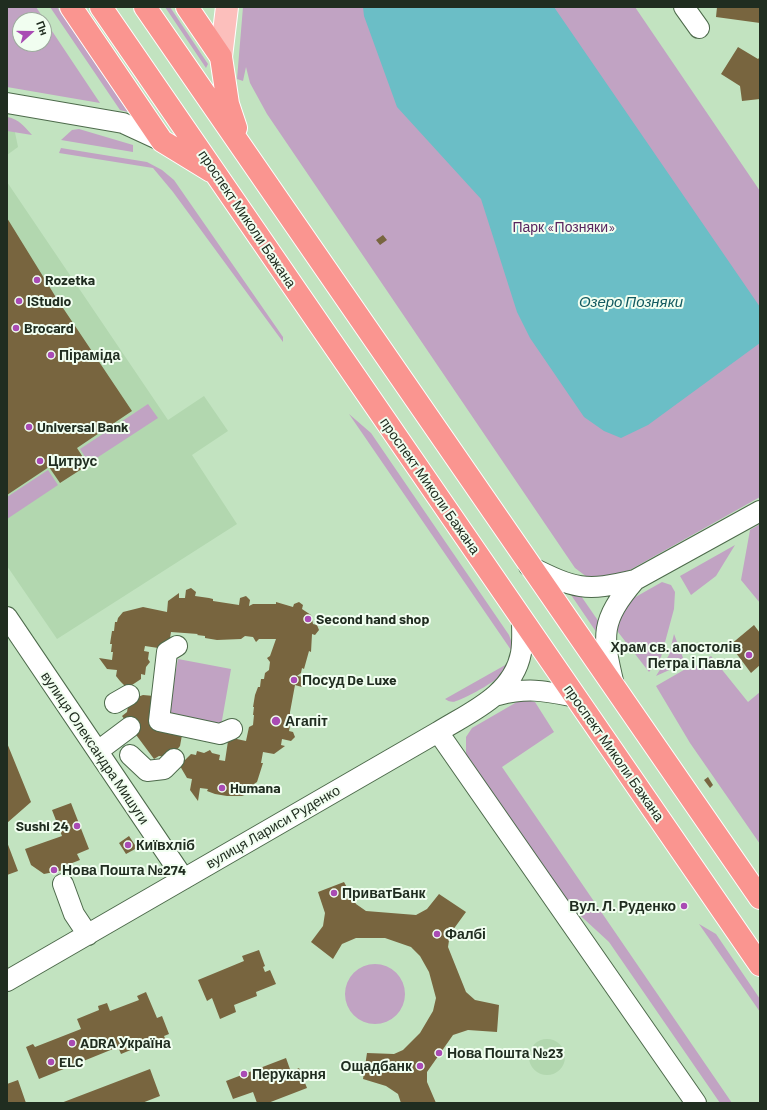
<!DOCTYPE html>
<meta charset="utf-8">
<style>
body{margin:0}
#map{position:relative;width:767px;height:1110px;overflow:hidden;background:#c2e3c0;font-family:Barlow,sans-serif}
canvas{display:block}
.frame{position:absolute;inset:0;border:8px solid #202d20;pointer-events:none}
.north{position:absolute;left:12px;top:12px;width:40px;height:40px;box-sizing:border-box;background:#f1fef0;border:1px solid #9daa9d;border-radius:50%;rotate:69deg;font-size:11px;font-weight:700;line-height:16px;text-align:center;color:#202d20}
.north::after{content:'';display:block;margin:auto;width:14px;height:18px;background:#a94bb4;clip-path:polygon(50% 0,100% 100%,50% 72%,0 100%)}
</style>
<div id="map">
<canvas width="767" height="1110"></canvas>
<div class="frame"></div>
<div class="north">Пн</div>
</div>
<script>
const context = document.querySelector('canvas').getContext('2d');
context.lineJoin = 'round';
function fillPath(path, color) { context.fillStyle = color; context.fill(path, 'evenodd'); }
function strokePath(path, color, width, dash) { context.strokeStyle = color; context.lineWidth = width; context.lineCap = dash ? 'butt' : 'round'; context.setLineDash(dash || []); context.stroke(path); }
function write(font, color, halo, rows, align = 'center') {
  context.font = font + ' Barlow,sans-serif'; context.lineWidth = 4; context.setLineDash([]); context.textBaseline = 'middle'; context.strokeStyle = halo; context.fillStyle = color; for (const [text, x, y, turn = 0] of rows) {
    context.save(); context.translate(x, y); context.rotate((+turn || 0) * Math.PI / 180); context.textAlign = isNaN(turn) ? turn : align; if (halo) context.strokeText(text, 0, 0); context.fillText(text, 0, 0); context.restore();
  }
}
fillPath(new Path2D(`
 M7,117L12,118L18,147L7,155Z
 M7,182L168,420L204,396L228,431L192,455L237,524L57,639L7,566Z
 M529 1057a18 18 0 1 1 36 0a18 18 0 1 1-36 0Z`), '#b2d7af');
fillPath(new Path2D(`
 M7,7H36L100,103L7,87ZM20,20H44V44H20Z
 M50,7H57L128,112L120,110Z
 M165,7H170L208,64L206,68Z
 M243,7H635L760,191V497L628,571L612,577H587L575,568L267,114L250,83L246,67L243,81L237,79Z
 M7,117C19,119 24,126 32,135L7,131Z
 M79,129L133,145V152L61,140L72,130Z
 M61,148L147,162L162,170L174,180L283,337V342L173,192L153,168L59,153Z
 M148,404L158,418L89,463L80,449Z
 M349,414L371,433L509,635L513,646L511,650Z
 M48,470L58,485L7,519V497Z
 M760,524V603L741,580L750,530Z
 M735,545L716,576L691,595L680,576Z
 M662,582L671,585L675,592L674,609L661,657L649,672L618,632V620L632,599Z
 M567,589L579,593L601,625V639Z
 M674,634L685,663L656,676L669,655Z
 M711,656L748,702L760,692V844L690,743L656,686L689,667L691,669Z
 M178,659L231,669L221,726L167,716Z
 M507,664L510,669C502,677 468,698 456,701C452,703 448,701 445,699Z
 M522,699L535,702L554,732L502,767L732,1103H720L609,942L571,907L466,754V737L472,728Z
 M699,924L716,934L760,999V1012Z
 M345 994a30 30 0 1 1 60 0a30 30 0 1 1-60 0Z`), '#c1a3c3');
fillPath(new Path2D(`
 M363,7H554L760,307V343L648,425L621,438L604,431L584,417L530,338L517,312L481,199L397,107L364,16Z`), '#6bbec6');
fillPath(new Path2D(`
 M717,7H760V23L716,17Z
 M738,47L758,59L760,57V99L742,101L740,86L721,74Z
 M7,218L57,299L132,411L77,448L88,465L60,483L49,467L7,495Z
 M383,235L387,240L380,245L376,240Z
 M191,588L196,592L195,596L209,598L213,599V601L239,605L240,598L246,596L250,600L249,606L253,604H276V602L293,607L294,604L299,602L303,605L302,609L311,615L313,624L317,625L319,630L315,635L312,634L311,652L309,651L304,669L302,668L301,673L297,676L304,677L306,682L302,687L295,685L290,712V716H292L289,731L293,732L295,737L291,741L282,739L281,745L285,746L274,754L263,752L261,763H263L257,782L254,784L249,793L242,796H227L215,794L207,791L208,789L200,788L198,801L190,790L192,779L187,778L180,766L183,759L185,760L191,754L196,755L197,751L204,753L210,750L212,753L220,755L219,760L225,761L228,741L232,738L246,741L249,727L253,725L254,715H253L254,707H253L255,695L258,687H260L261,679H264L265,673L269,670L270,662L267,658L270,656L276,639H259L256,642L253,637L245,636L241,639L217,640L205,638V636L197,635L198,634L171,632L169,645L165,649L145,646L144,651L149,652L148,659L150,662L146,667L145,675L141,674V679L129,687L125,686L120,681L116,676L117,670L107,669L99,658L112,660L113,652H111L112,644H110L112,631H114L115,622H117L118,618L123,612L143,607L167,612L168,601L179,593V598H185L186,590Z
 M754,625L760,633V665L751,673L730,645Z
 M143,695L154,696L182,735L180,746L171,757L159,756L154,759L122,716L127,712L129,700Z
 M7,743L31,802L7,823Z
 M708,777L713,785L710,788L704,780Z
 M71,803L89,849L77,854L80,860L67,865L69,869L44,874L31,865L25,849L62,836L52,810Z
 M129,836L137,848L126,854L119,843Z
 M7,842L18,871L7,875Z
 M344,882L356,904L366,911L416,915L427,909L439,894L466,912L450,934L448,947L466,992L475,1000L499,1005L497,1032L468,1030L453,1035L427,1072V1082L436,1103H401L398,1094L386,1086L363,1079L367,1053L394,1054L403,1050L420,1033L433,1011L436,998L429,972L420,956L411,947L385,938H356L342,944L333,959L311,942L323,926L325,913L318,892Z
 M259,950L265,966L263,967L265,972L270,970L276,984L256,992L257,996L234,1005L236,1012L220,1019L212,998L207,1001L198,980L244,961L242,956Z
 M146,992L157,1018L162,1016L169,1034L164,1036L168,1045L154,1050L150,1042L121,1054L118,1047L39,1079L26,1047L33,1044L35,1047L81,1029L77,1019L99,1010L98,1006L107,1003L110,1011L139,1000L137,996Z
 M286,1058L291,1072L299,1068L307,1088L268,1103H257L253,1092L233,1099L226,1081Z
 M150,1069L160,1096L142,1103H61Z
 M18,1080L26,1103H7V1084Z`), '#78653f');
const minor = new Path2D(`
 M684,7L699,28
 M7,103L123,123L162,141
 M529,566C575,589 585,592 635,580L760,511
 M7,617L184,879
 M177,646L167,652L159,721L220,734L232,729
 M614,685C602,635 600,621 635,580
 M498,695C529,687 545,691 576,697
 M115,703L129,695
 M438,732L696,1103
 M98,751L130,727
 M130,755L147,771L164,769L174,759
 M63,884L74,914L88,935
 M7,981L438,732C470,712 513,695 521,653C523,642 522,631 522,619`);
const major = new Path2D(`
 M221,57L227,7`);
const highway = new Path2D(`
 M71,7L162,141L211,171
 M101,7L760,965
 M145,7L760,898
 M187,7L221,57L228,104L236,128`);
strokePath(minor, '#4d6a4b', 22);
strokePath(major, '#fff', 24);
strokePath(highway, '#fff', 24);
strokePath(minor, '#fff', 20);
strokePath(major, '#fcbfbc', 22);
strokePath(highway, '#fa9590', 22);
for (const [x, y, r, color] of [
 [37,280,4,"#a94bb4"],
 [19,301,4,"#a94bb4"],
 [16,328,4,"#a94bb4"],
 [51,355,4,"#a94bb4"],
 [29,427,4,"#a94bb4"],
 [40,461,4,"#a94bb4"],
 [308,619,4,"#a94bb4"],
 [749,655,4,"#a94bb4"],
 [294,680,4,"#a94bb4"],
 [276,721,5,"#a94bb4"],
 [222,788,4,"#a94bb4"],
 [77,826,4,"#a94bb4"],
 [128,845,4,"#a94bb4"],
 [54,870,4,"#a94bb4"],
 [334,893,4,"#a94bb4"],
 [684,906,4,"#a94bb4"],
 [437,934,4,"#a94bb4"],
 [72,1043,4,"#a94bb4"],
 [439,1053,4,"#a94bb4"],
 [51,1062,4,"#a94bb4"],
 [420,1066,4,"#a94bb4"],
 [244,1074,4,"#a94bb4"]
]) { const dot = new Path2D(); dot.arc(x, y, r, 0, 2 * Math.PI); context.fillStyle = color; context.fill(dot); strokePath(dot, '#f1fef0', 1.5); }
write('14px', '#202d20', '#f1fef0', [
 ["проспект Миколи Бажана",247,219,56],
 ["проспект Миколи Бажана",430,486,55],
 ["вулиця Олександра Мишуги",95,748,56],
 ["проспект Миколи Бажана",614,753,55],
 ["вулиця Лариси Руденко",273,827,-30]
]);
write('14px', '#59255f', '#f1fef0', [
 ["Парк «Позняки»",564,227]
]);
write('bold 14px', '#202d20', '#f1fef0', [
 ["Rozetka",45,280],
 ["IStudio",27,301],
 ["Brocard",24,328],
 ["Піраміда",59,355],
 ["Universal Bank",37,427],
 ["Цитрус",48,461],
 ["Second hand shop",316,619],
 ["Храм св. апостолів",741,647,"right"],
 ["Петра і Павла",741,663,"right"],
 ["Посуд De Luxe",302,680],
 ["Агапіт",285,721],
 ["Humana",230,788],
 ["Sushi 24",69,826,"right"],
 ["Київхліб",136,845],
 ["Нова Пошта №274",62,870],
 ["ПриватБанк",342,893],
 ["Вул. Л. Руденко",676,906,"right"],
 ["Фалбі",445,934],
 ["ADRA Україна",80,1043],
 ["Нова Пошта №23",447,1053],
 ["ELC",59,1062],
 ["Ощадбанк",412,1066,"right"],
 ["Перукарня",252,1074]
], 'left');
write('italic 15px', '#125a60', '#f1fef0', [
 ["Озеро Позняки",631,302]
]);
</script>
